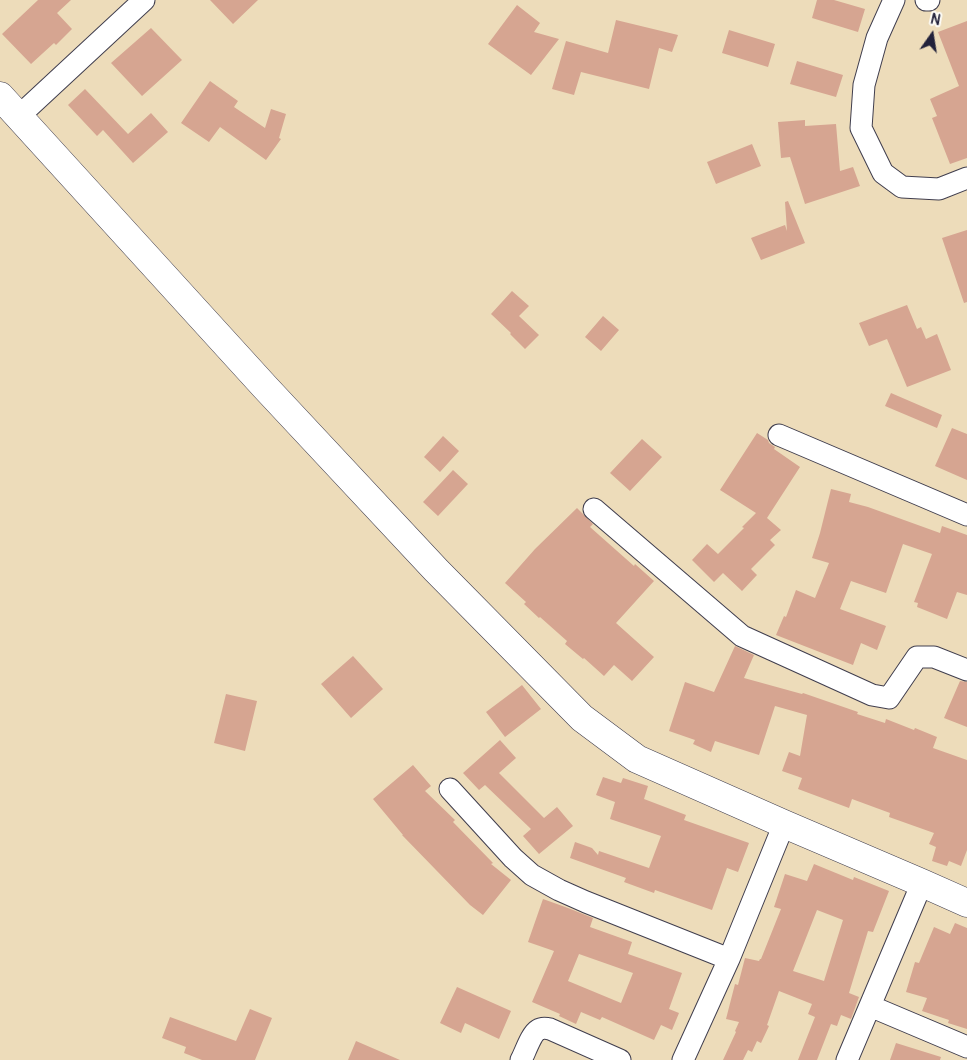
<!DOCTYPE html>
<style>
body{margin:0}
#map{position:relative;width:967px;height:1060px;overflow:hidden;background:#eddcba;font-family:Pangolin,sans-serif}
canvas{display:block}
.north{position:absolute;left:907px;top:10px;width:50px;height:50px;-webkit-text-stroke:4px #fdfcf7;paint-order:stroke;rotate:13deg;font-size:14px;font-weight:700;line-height:20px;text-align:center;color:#22223b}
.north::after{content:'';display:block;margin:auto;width:18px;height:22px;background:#22223b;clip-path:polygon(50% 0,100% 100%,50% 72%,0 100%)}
</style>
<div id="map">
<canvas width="967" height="1060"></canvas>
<div class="north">N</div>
</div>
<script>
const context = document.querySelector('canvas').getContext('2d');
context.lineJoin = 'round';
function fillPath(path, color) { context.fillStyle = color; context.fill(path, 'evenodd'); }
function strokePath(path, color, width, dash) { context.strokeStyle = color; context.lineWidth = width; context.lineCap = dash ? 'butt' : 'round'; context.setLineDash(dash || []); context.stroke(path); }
fillPath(new Path2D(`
 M38,0H71L57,13L72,29L56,45L54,43L31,64L2,34Z
 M210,0H258L233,24Z
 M817,0H834L865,9L858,32L812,18Z
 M517,5L540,23L534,32L559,39L531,75L488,44Z
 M616,20L678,35L672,52L659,48L649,89L581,72L574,95L552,89L566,41L608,53Z
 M967,21V158L950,164L932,118L937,116L930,99L959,86L938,32Z
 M151,28L182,60L142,96L111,63Z
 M729,30L775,44L768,67L722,53Z
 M797,61L843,75L836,97L790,84Z
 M210,81L238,101L234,107L265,128L271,109L286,114L279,138L281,139L266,160L220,127L209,142L181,123Z
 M85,89L128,134L151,113L168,132L133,163L103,130L97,136L68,105Z
 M805,120V126L836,124L840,171L853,167L860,186L805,204L790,157L781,158L778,122Z
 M752,144L761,166L716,184L707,162Z
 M788,201L805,243L761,260L751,238L785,225L787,231L785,202Z
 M967,230V302L964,303L942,238Z
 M512,291L529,306L519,316L539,335L525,349L510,334L511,333L491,314Z
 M907,305L917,329L921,327L926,339L937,334L951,370L907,387L887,339L869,346L859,323Z
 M603,316L619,330L601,351L585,337Z
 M891,393L942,415L937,428L885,406Z
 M952,428L967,434V480L935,466Z
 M757,433L768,440L769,443L775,447L774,449L800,467L767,518L781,530L770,540L775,545L751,569L757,575L742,591L723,573L714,582L692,560L707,544L718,554L744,528L742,527L756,513L720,490Z
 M443,436L459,451L440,472L424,457Z
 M642,439L662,457L630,491L610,473Z
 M453,470L468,484L438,516L423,502Z
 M831,489L851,494L849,502L868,507L940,533L942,526L967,535V595L957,592L947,619L917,607L918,603L914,602L932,554L903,544L886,593L851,581L840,609L886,626L877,650L861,643L853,665L776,635L784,616L786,617L796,590L815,598L829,563L812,558L820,533Z
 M577,508L593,524L590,527L634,566L635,564L654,581L616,623L654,657L632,681L614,665L604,676L584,658L583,659L565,644L567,641L540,617L539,618L524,604L526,602L505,583L535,549Z
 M735,646L754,655L744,678L802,694L803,693L858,712L857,714L885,723L886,719L914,730L915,728L937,737L933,748L967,760V850L961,866L949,861L947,866L932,861L936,847L929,844L934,833L889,817L890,813L852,799L849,808L798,789L802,778L782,771L789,752L800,756L807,715L775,706L759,755L715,741L711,752L693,744L695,740L669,731L685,682L714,692Z
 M353,656L383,689L351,718L321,684Z
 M960,681L967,682V727L944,718Z
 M522,685L541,709L505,737L486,712Z
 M226,694L257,701L245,751L214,743Z
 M500,740L516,758L499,773L544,818L557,807L573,826L539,854L523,836L531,829L485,785L479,790L463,773Z
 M413,765L431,786L425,791L455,820L453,822L493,863L491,864L511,880L483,915L470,905L402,835H403L373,799Z
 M603,777L621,783L623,778L648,786L644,799L686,815L684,820L749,843L738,872L727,868L712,910L655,890L654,893L624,882L626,878L570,858L575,842L592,848L598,855L599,851L649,868L661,836L610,819L615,802L596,795Z
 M814,864L853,880L854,877L889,891L873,932L868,931L849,993L859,997L851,1019L841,1015L837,1026L831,1024L817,1060H798L815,1017L808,1014L812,1004L779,991L767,1025L769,1026L761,1043L757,1041L752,1052L748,1050L743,1060H723L736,1032L735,1031L739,1022L726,1019L735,984L738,985L745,958L759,961L760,959H761L781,909L774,907L785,874L807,881ZM817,910L843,920L824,981L793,971Z
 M543,899L568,908L593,918L590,927L632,942L628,954L682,973L669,1009L679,1013L672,1030L661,1025L654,1040L602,1017L600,1020L581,1012L576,1024L559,1016L560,1014L532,1002L554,951L528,942ZM579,954L633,973L621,1003L568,981Z
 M955,923L967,928V1029L948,1023L949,1020L922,1011L927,998L906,992L915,962L919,963L934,927L950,934Z
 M457,987L511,1011L499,1039L465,1023L461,1033L440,1023Z
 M250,1009L272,1018L255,1060H202L184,1053L186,1047L162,1038L170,1017L236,1041Z
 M356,1041L400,1060H348Z
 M896,1043L941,1057L940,1060H890Z`), '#d6a591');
const street = new Path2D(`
 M894,0L877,38L864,85L861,128L883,173L902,187L939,189L967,178
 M926,0H929
 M18,117L144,0
 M779,435L967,515
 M594,509L742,636L872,695L889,698L917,657H934L967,670
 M450,789L513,858L532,875L559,890L586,902L729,959
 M870,1006L967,1047
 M521,1060C525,1053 531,1034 538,1030C541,1028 546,1028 550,1029L620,1060
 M683,1060L729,959L784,824
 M847,1060L922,883`);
const secondary = new Path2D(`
 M0,96L265,387L436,570L582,718L637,759L784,824L922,883L967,903`);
strokePath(street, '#403e4e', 23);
strokePath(secondary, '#403e4e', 29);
strokePath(street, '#fff', 21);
strokePath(secondary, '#fff', 28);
</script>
